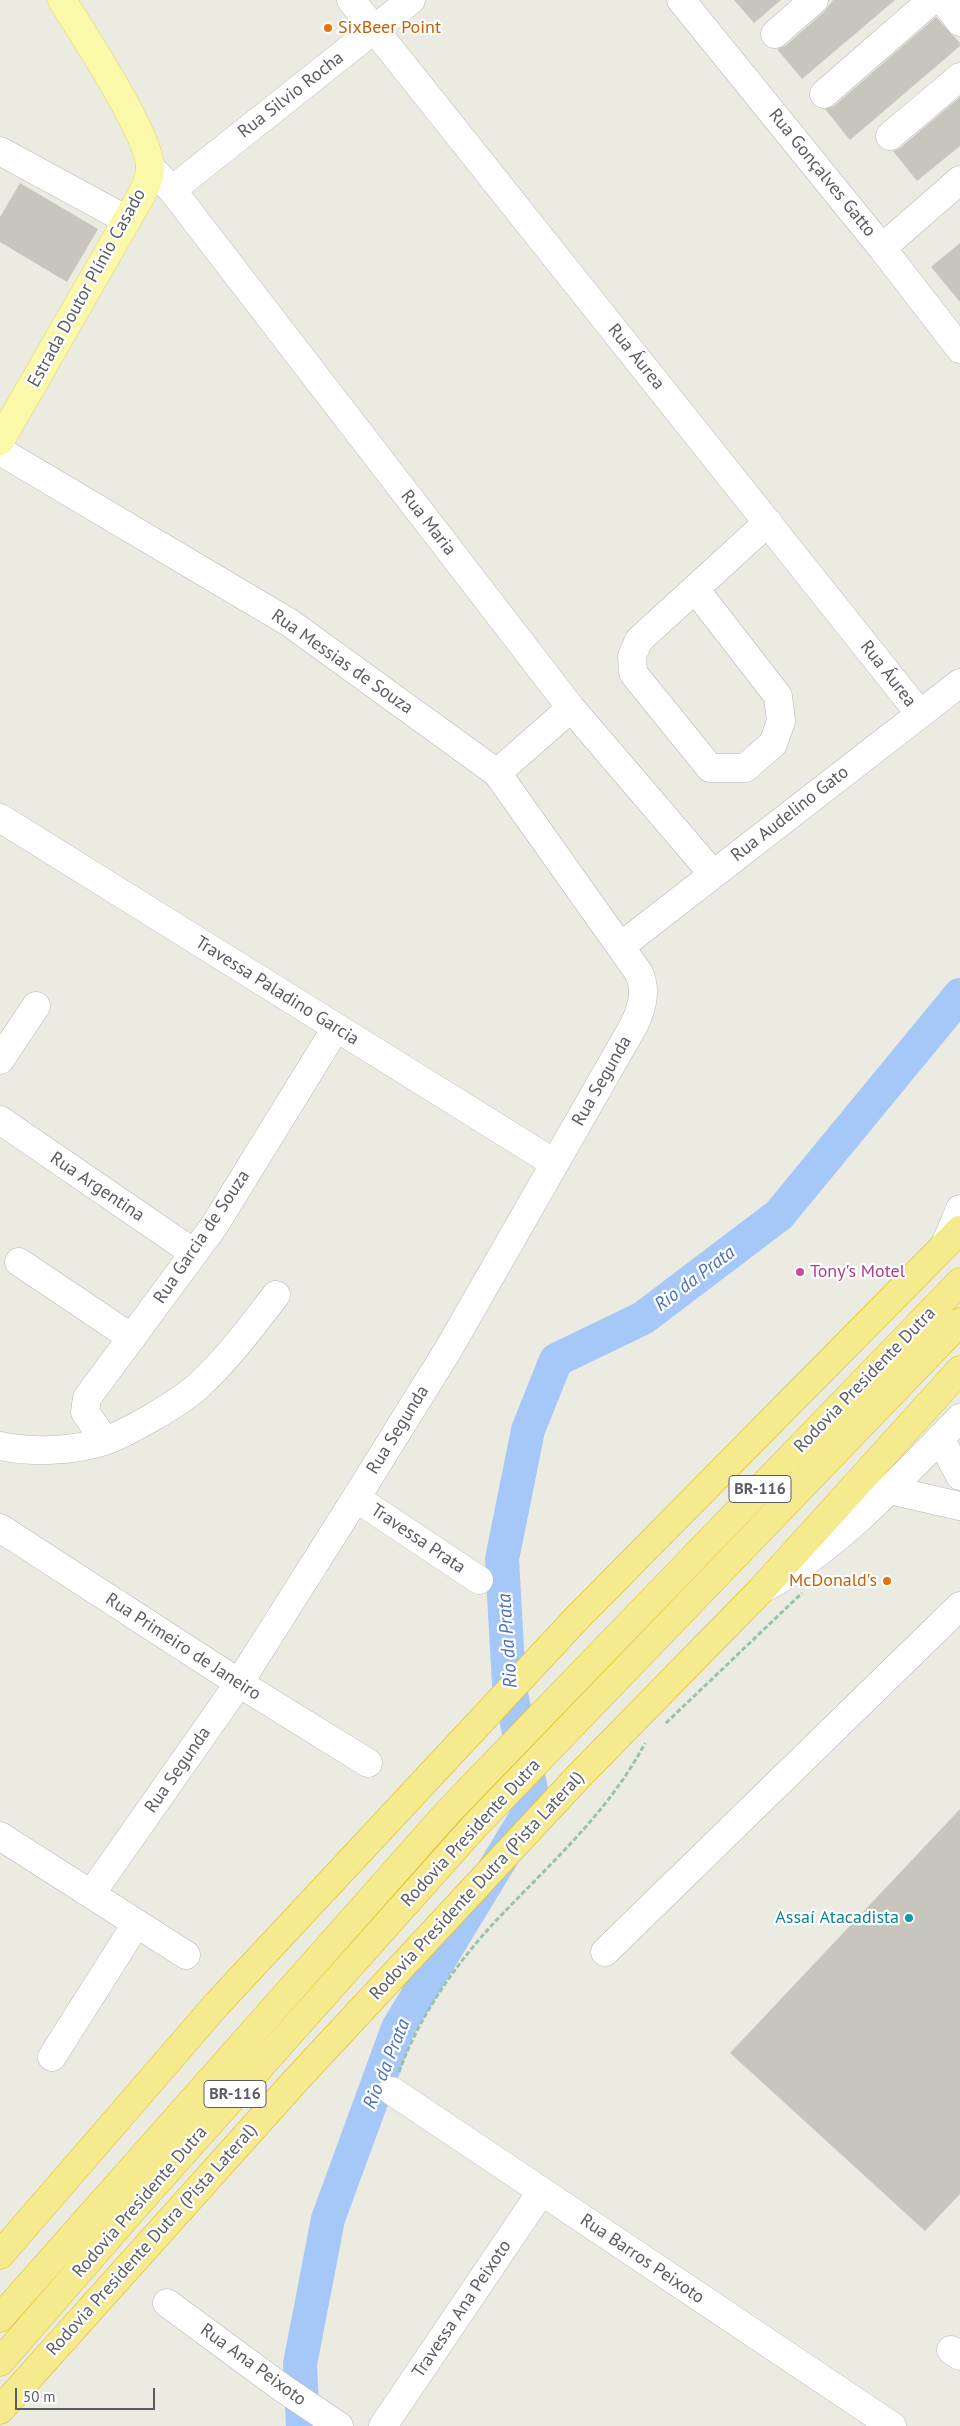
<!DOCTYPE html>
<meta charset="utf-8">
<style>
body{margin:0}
#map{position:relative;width:960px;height:2426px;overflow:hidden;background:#ecebe2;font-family:"PT Sans",sans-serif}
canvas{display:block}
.scale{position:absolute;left:15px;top:2388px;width:140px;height:22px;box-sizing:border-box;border:2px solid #5a5c62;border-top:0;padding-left:6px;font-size:15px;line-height:18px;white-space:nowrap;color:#5a5c62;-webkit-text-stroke:4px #fff;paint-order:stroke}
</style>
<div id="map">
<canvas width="960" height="2426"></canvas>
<div class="scale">50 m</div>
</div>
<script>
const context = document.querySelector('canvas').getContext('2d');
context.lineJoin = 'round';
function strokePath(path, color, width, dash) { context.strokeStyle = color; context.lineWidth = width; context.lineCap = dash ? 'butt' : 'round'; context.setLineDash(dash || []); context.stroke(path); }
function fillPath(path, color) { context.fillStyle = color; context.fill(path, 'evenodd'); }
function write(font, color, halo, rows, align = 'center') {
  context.font = font + ' "PT Sans",sans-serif'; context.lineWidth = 4.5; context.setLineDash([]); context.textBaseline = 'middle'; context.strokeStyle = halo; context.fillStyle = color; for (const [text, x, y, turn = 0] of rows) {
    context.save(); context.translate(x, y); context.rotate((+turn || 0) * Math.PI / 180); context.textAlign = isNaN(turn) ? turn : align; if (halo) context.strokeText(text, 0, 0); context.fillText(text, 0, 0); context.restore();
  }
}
strokePath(new Path2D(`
 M303,2426L300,2364L328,2219L398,2028L534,1804L509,1684L502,1559L528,1430L556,1360L643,1318L779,1215L960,995`), '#a5c8f9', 34);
fillPath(new Path2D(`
 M734,0H781L754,23Z
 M833,0H895L802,79L777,49L785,46L824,12Z
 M936,17L960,43V46L850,140L825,109L834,106Z
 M960,97V146L917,181L893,151L900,148Z
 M20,183L98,229L67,282L0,242V217Z
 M960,243V302L931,267Z
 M960,1809V2194L925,2231L730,2053Z`), '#c8c5bf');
const minor = new Path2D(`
 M351,0L920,714
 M681,0L882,248L960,349
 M943,0L960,22
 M775,34L814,0
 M824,94L932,0
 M890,136L960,77
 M0,151L127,220
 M150,167L172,190L571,708L713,874
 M172,190L411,0
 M882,248L960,180
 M0,451L290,623L497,773L639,973C647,991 642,1008 634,1025L448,1350L356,1498L239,1683L91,1894
 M695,589L778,696L781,721L773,744L745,768H710L633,673L632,656L639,640Z
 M695,589L768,522
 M497,773L571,708
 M0,818L554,1163
 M621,946L960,683
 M0,1060L36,1006
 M0,1120L194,1253
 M945,1245L960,1209
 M19,1262L132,1338
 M940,1438L960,1476
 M105,1441L85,1412L87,1398L214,1226L336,1028
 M0,1446C31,1453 74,1451 105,1441C129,1432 178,1404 197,1387C227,1360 251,1327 276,1295
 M890,1490L960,1506
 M356,1498L479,1580
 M0,1528L239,1683L368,1763
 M768,1586C843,1543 900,1479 960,1418
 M0,1836L186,1955
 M605,1952L960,1606
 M52,2057L136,1924
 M392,2091L892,2426
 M167,2303L281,2387L339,2426
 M951,2350L960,2356
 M383,2426L541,2192`);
const major = new Path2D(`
 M0,441L127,220C135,205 150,185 150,167C149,133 82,33 62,0`);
const highway = new Path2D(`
 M0,2255L217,2004L576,1619L960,1230
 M0,2318L449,1811L960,1282
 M0,2362L133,2209L472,1829L960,1322
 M0,2410L297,2079L578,1777L762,1589L960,1370`);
strokePath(minor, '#b4b6bb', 29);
strokePath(major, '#e8d55f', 29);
strokePath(highway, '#dfbc0e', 29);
strokePath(new Path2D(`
 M666,1723L802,1593
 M399,2072C419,2017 453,1968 492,1925C546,1867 608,1814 645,1743`), '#99c2ab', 3, [5, 2.5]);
strokePath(minor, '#fff', 28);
strokePath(major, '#faf8a9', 28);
strokePath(highway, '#f6ea8f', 28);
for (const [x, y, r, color] of [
 [328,28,5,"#e8710a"],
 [800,1272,5,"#d1479c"],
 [887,1581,5,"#e8710a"],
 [909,1918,5,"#0f9aa8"]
]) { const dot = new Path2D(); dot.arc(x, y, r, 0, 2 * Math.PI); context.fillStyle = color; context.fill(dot); strokePath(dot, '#fff', 2); }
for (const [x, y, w] of [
 [760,1489,62],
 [235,2094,62]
]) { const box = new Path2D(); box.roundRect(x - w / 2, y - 13.5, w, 27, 4); context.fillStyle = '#fff'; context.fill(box); strokePath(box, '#5a5c62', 1); }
write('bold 16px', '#5a5c62', null, [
 ["BR-116",760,1489],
 ["BR-116",235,2094]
]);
write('18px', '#c56008', '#fff', [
 ["SixBeer Point",338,28],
 ["McDonald's",877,1581,"right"]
], 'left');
write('18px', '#5a5c62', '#fff', [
 ["Rua Silvio Rocha",291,95,-38],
 ["Rua Gonçalves Gatto",822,173,51],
 ["Estrada Doutor Plínio Casado",87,288,-61],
 ["Rua Áurea",636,357,51],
 ["Rua Maria",428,523,52],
 ["Rua Messias de Souza",342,662,35],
 ["Rua Áurea",888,674,52],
 ["Rua Audelino Gato",790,814,-38],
 ["Travessa Paladino Garcia",277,991,32],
 ["Rua Segunda",602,1081,-60],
 ["Rua Argentina",97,1187,34],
 ["Rua Garcia de Souza",202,1237,-56],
 ["Rodovia Presidente Dutra",865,1380,-46],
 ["Rua Segunda",398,1430,-58],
 ["Travessa Prata",418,1539,34],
 ["Rua Primeiro de Janeiro",183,1647,33],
 ["Rua Segunda",178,1770,-55],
 ["Rodovia Presidente Dutra",471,1833,-47],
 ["Rodovia Presidente Dutra (Pista Lateral)",477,1886,-47],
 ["Rodovia Presidente Dutra",140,2202,-49],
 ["Rodovia Presidente Dutra (Pista Lateral)",152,2240,-48],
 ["Rua Barros Peixoto",642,2259,34],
 ["Travessa Ana Peixoto",462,2309,-56],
 ["Rua Ana Peixoto",253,2365,36]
]);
write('18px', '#b23c85', '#fff', [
 ["Tony's Motel",810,1272]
], 'left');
write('18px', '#0d838f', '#fff', [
 ["Assaí Atacadista",899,1918]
], 'right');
write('italic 19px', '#4970bb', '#fff', [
 ["Rio da Prata",695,1279,-37],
 ["Rio da Prata",508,1641,-94],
 ["Rio da Prata",387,2064,-68]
]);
</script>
